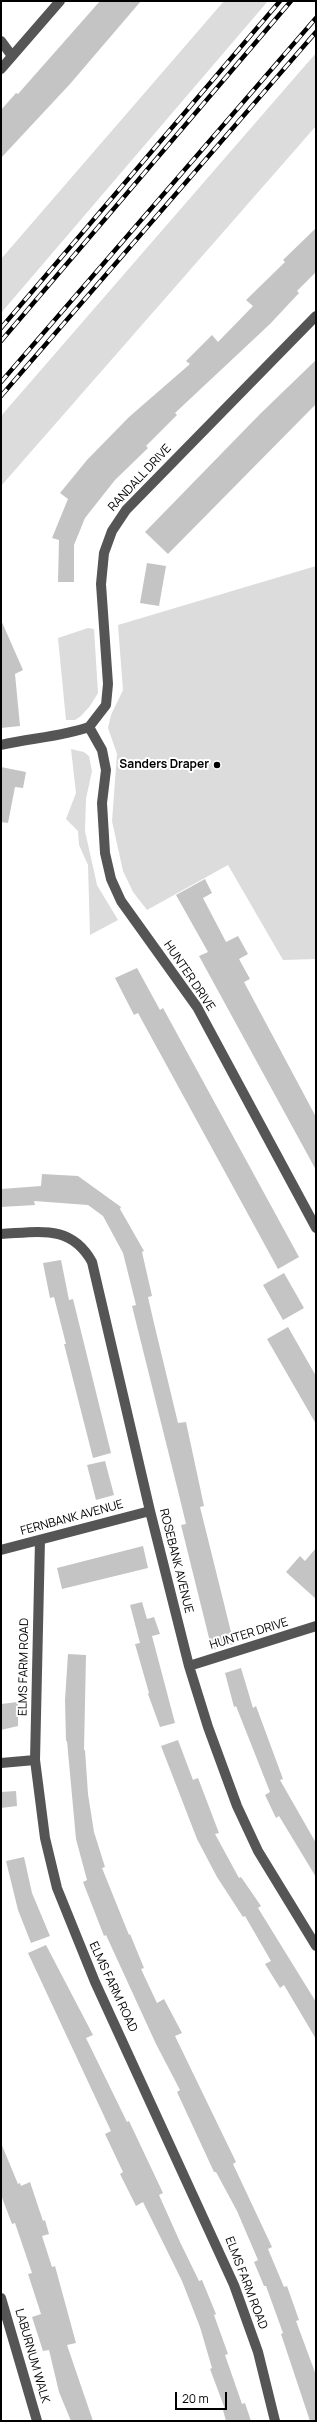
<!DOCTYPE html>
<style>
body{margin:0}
#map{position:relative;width:317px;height:2422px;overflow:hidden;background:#fff;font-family:Manrope,sans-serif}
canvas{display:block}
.frame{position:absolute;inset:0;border:2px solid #000;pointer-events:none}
.scale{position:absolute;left:175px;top:2392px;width:52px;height:18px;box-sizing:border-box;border:2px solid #000;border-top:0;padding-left:5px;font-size:12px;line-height:14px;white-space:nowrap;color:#000;-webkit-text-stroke:3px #fff;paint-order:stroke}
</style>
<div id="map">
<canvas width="317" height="2422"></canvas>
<div class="frame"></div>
<div class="scale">20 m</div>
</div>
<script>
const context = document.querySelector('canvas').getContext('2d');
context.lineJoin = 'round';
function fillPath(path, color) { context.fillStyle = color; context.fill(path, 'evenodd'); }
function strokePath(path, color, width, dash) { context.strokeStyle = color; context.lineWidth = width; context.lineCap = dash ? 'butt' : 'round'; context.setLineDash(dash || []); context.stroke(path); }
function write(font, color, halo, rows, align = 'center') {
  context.font = font + ' Manrope,sans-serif'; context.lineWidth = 4; context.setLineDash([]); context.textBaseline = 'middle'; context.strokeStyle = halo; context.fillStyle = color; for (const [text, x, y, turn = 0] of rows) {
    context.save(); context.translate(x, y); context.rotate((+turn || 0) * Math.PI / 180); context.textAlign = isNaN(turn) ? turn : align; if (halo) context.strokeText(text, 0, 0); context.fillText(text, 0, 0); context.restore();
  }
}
fillPath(new Path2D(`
 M224,1H268L1,313V259Z
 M316,53V126L1,486V416Z
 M316,566V959L283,960L228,865L147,910L133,892L123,871L112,821L117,754L108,728L111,715L123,690L118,625Z
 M88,628L94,629L98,693L90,706L81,716L75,720H66L58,638Z
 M71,749L84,752L89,756L92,771L86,799L85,831L97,885L118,920L90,935L88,865L79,845L78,831L66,819L76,793Z`), '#dcdcdc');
fillPath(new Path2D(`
 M100,1H141L70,84L1,158V110L16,93L18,94Z
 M316,228V272L297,291L299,293L270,324L175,413L177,415L146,446L148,448L115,480L85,518L74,545V582H58L59,540L52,538L68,499L60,493L87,460L129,417L190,364L186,361L212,335L218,342L253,306L246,300L285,262L283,260Z
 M316,360V404L168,554L145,532L261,413Z
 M147,563L166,566L159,606L140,603Z
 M1,620L23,670L15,674L20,726L1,728Z
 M1,767L26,772L23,788L15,787L8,823L1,822Z
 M205,879L212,893L203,898L226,942L238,936L248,954L239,959L250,979L244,982L316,1117V1170L199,956L208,952L176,895Z
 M137,968L160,1010L163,1008L299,1257L278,1269L138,1013L134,1015L115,978Z
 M42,1174L78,1176L121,1207L120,1209L144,1251L142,1252L152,1296L148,1297L153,1319L178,1423L186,1422L204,1506L200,1507L234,1644L212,1650L181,1525L186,1524L180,1499L132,1306L136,1305L123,1253L103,1216L88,1205L34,1201L35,1205L1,1207V1189L41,1186Z
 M61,1260L69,1300L73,1299L111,1453L93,1458L64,1344H66L54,1297L50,1298L43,1263Z
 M284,1273L304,1308L283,1320L263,1285Z
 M288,1327L316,1376V1424L267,1339Z
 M105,1461L114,1495L96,1500L87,1465Z
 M143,1546L148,1568L62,1589L57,1568Z
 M316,1548V1599L286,1572L300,1556L305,1561Z
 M142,1602L147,1619L154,1617L160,1634L152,1636L175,1723L160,1727L148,1694L149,1693L135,1644L140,1643L130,1605Z
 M68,1654L86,1655L84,1750H85L88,1794L94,1832L105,1867L102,1868L129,1935L130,1934L144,1968L141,1969L157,2003L164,1999L182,2033L175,2036L236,2162L233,2164L272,2247L268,2249L284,2287L287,2286L299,2320L296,2321L316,2375V2421H310L281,2334L283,2333L266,2286H264L254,2262L258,2260L237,2211L216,2172H214L177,2092L180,2090L156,2044L106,1935L104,1936L83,1882L87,1880L76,1839L67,1741H66L65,1700Z
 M241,1668L253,1708L256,1706L283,1779L280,1780L316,1843V1877L279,1816L276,1818L265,1795L270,1792L236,1706L234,1707L225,1673Z
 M18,1702V1726L1,1730V1704Z
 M178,1740L193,1780L198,1778L219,1833L215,1834L239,1878L241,1877L261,1906L258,1908L316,2002V2039L284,1985L280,1988L265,1964L271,1961L245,1916L243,1917L217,1877L197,1839L161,1746Z
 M16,1791L17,1806L1,1808V1792Z
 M24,1857L32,1893L50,1936L31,1943L18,1910L6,1861Z
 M46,1945L93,2035L86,2038L127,2122L129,2121L163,2193L159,2195L180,2242L199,2281L202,2280L216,2314L214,2315L228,2354L225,2355L242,2404L245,2403L251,2421H226L223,2410L225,2409L210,2369L212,2368L200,2327L182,2281L143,2202L136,2206L120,2174L123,2172L105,2134L111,2131L28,1953Z
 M1,2143L18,2184L20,2183L21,2186L30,2182L43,2221L45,2220L49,2234L42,2236L52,2267L55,2266L76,2343L67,2345L93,2421H71L59,2392L49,2350L43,2351L32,2317L41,2314L28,2274L32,2273L15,2223L12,2224L1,2195Z`), '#c4c4c4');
strokePath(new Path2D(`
 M1,41L12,56
 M1,69L60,1
 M89,727L102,750L106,770L102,803L105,853L111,879L121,901L197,1007L316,1228
 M89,727L106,705L108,684L101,584L104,553L112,531L126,510L316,316
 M1,745C30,738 60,737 89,727
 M1,1234C39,1232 71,1224 92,1262L150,1511L189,1666L208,1727L237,1806L258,1851L316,1946
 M40,1540L35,1760L45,1838L57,1888L95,1982L234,2285L258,2352L275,2421
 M1,1550L150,1511
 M189,1666L316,1626
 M1,1763L35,1760
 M1,2298L37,2421`), '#555', 10);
const rail = new Path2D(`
 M1,328L280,1
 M1,341L291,1
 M1,382L316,18
 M1,396L316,32`);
strokePath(rail, '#000', 4.5);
strokePath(rail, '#fff', 3, [9]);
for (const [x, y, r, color] of [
 [217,765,4,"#000"]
]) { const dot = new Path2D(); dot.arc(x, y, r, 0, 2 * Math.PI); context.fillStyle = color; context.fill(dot); strokePath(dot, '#fff', 1.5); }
write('12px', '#000', '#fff', [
 ["RANDALL DRIVE",140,478,-47],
 ["HUNTER DRIVE",189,976,56],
 ["FERNBANK AVENUE",72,1518,-15],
 ["ROSEBANK AVENUE",176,1561,76],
 ["HUNTER DRIVE",249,1634,-17],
 ["ELMS FARM ROAD",24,1667,-89],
 ["ELMS FARM ROAD",113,1987,65],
 ["ELMS FARM ROAD",246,2283,69],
 ["LABURNUM WALK",32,2356,74]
]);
write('bold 12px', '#000', '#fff', [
 ["Sanders Draper",209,765]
], 'right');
</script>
